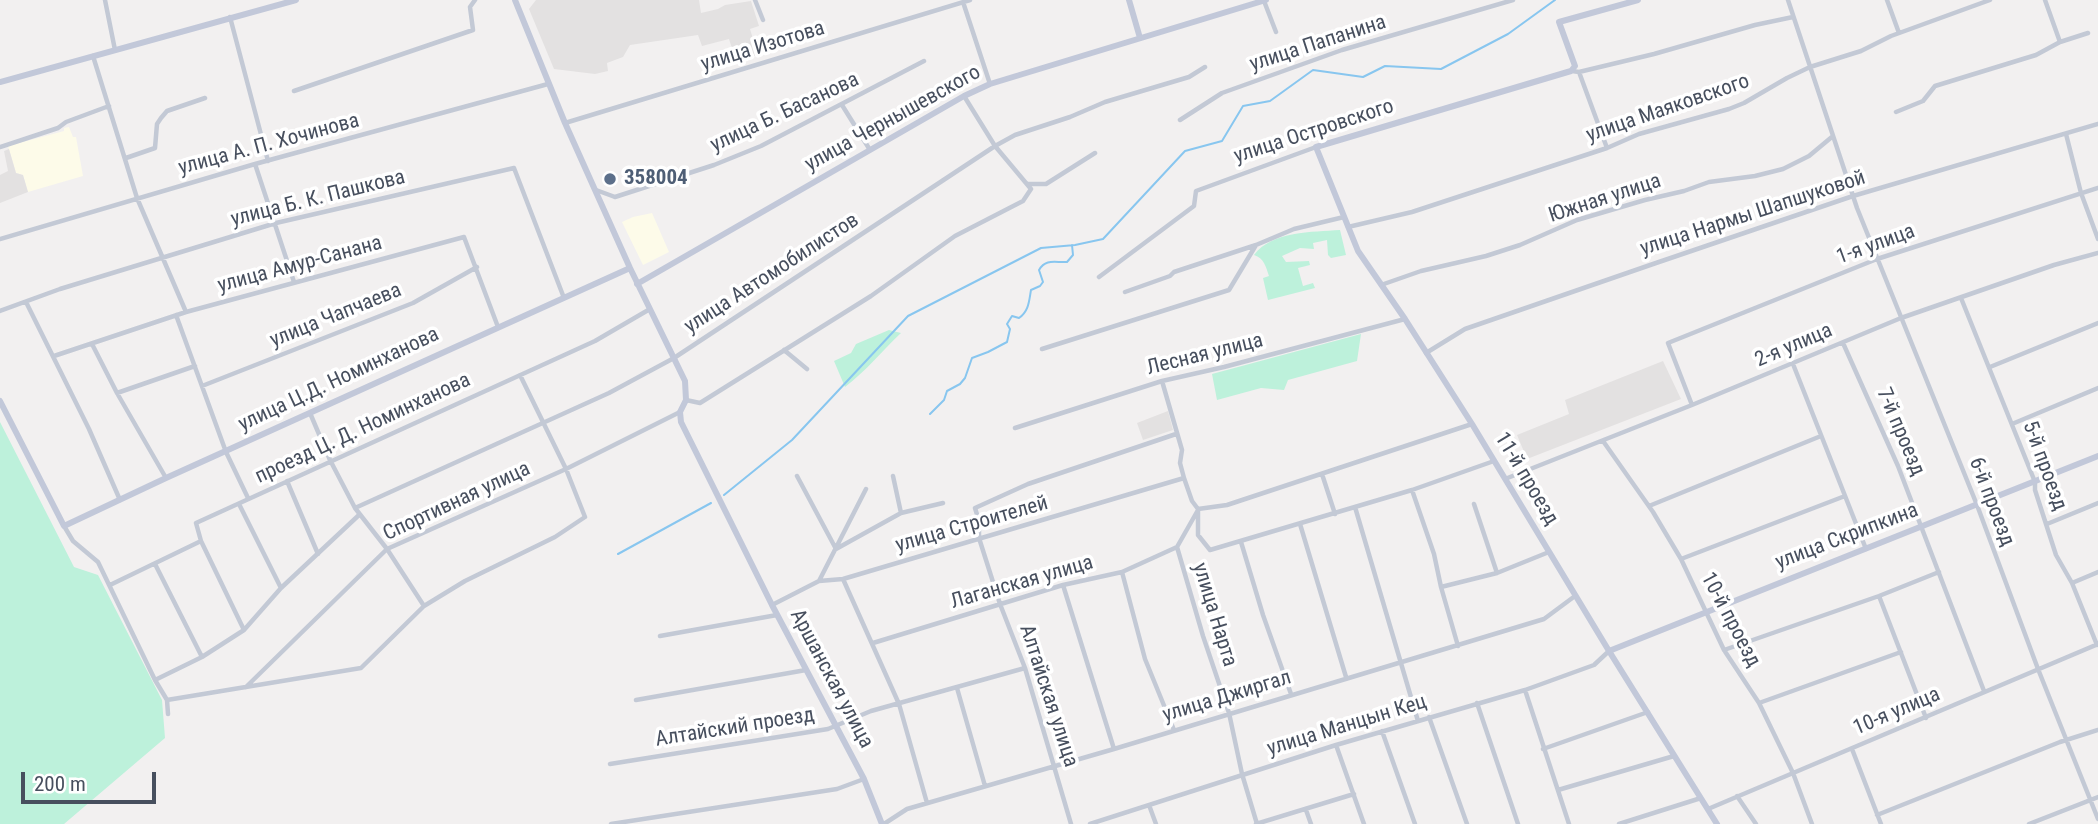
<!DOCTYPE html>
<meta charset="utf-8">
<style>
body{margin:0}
#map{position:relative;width:2098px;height:824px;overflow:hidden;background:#f2f0f0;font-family:"Roboto Condensed",sans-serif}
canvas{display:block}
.scale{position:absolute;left:21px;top:772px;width:135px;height:32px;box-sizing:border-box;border:4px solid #474f5e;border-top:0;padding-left:9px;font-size:21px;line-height:24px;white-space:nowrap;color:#474f5e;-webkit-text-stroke:5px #fff;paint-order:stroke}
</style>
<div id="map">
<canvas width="2098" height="824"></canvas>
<div class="scale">200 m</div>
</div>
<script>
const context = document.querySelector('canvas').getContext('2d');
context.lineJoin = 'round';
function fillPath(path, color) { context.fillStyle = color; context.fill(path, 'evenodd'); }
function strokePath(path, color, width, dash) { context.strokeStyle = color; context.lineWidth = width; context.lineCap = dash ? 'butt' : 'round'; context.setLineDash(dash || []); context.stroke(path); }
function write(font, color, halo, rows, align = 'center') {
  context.font = font + ' "Roboto Condensed",sans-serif'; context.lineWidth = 7; context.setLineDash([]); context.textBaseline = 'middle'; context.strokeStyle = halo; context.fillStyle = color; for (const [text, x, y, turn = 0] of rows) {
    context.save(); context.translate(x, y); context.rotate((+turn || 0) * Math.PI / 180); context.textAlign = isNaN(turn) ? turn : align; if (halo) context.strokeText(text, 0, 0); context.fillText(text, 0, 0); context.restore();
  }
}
fillPath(new Path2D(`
 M69,127L73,137H76L83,176L28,192L23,175L16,173L8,146L64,131V128Z
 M652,213L669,252L643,265L622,222L633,217Z`), '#fdfbe9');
fillPath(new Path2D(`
 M536,0H699L701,13L718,9L725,5L751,1L759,26L750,29L758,55L736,61L729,39L702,46L698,35L630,45L623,57L607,63L608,71L595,74L554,69L529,9Z
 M9,149L16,173L23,175L28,192L0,203V175L8,171L4,151Z
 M1663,361L1681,399L1527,459L1517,435L1569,414L1565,400Z
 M1168,411L1173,430L1143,440L1137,423Z`), '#e3e1e1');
fillPath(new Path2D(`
 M1340,230L1346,255L1331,258L1328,255L1327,240L1313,243L1314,249L1300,248L1282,256L1286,262L1309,261L1310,265L1298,268L1303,286L1313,283L1315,288L1268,300L1263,278L1269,276C1266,267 1264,258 1254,255C1272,231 1312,232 1340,230Z
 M889,330L901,333C882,351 866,371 845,387L834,361L851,353L856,344Z
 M1361,334L1357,361L1288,380L1284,390L1261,388L1217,400L1212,374Z
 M0,422L74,567L98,575L162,700L165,738L64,824H0Z`), '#bdf1db');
strokePath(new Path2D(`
 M930,414L944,400L947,391L960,384L965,378L972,358L988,352L1007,342L1010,329L1007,324L1012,316L1019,318C1029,311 1029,301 1031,290L1040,286L1043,282L1039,270C1046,258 1056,263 1067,262L1073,255L1072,245
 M724,495L792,440L908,316L1041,248L1075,245L1103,239L1185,151L1222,141L1243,106L1270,101L1313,70L1363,77L1385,66L1441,69L1508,34L1555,0
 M618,554L711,503`), '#88c6ef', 2);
strokePath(new Path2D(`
 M105,0L115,50
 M755,0L763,20
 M1788,0L1857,208L1977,505L2038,669L2098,819
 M1887,0L1899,33
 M2045,0L2060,42
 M1264,1L1276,32
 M963,2L990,84
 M230,17L268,161
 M93,56L137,198L186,312
 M1572,71L1579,72L1654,54L1755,25L1793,17
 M1579,72L1607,148
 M294,91L473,30L470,7L475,0
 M842,105L870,150
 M1896,112L1923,101L1935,86L2036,55L2060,42L2088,33
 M1180,120L1222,93L1289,69L1342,50L1513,0
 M565,123L970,0
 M2066,134L2081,193L2098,239
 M0,147L58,128L66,122L109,106
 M126,158L155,148L157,124L161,118L167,111L205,98
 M255,164L294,282
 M1028,184H1046L1095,153
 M596,190L615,197
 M615,197L714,165L761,146L924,61
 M1348,227L1412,212L1607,148L1639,134L1729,109L1744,103L1787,78L1810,67L1861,51L1891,36L1990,0
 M0,239L255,164L548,84
 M1099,277L1194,206L1196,191L1316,147
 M1381,285L1421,271L1486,256L1520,245L1577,220L1645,200L1684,191L1709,182L1755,176L1783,169L1809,156L1833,136
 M1125,292L1170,276L1174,272L1256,245L1294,229L1344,217
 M1961,298L2035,482V490L2056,555L2072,583L2097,645
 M26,302L89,429L120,500
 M0,311L60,289L276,223L514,168L564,298
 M176,315L226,452L248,498
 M1843,343L1898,466L1984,691
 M92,344L117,393L166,478
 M1042,349L1229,290L1256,245
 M784,350L807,369
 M1426,353L1465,329L1656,263L1853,196L2098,124
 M54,356L186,312L464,237L498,327
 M1793,364L1866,549
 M1990,367L2098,323
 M1162,381L1182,450L1180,463L1184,478L1192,501L1198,509V535L1210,550L1412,490L1494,461
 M202,386L413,303L477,267
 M117,393L195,366
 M686,400L700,403L871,296L955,236L1023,201L1031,189L995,146L964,96
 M1692,405L1668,343L1877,259L2098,188
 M310,413L330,460L355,508L387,549L424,606
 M2012,424L2098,388
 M1015,428L1162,381L1224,367L1405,319
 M1603,441L1653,512L1681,559L1724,650L1759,703L1793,773L1812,824
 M1322,474L1335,514
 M797,476L836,549L901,513L943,503
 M893,476L901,513
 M1505,479L1692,405L1901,318L2054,265L2098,253
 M287,481L318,554
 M1412,490L1434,554L1441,587L1458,646
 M239,504L281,588
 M1474,504L1497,573
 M1649,506L1821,436
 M1355,507L1418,721
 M355,508L609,393L674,358L995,146L1015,135L1070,117L1105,102L1189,77L1205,67
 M1198,509L1227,505L1472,424
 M1198,510L1177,547L1203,636L1229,713L1242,774L1257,824
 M1300,524L1346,677
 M2047,524L2098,503
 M64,526L73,541L98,562L155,680L167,700L168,714
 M201,541L244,630
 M1241,542L1263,615L1291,694
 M1681,559L1845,496
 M155,564L202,657
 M1122,572L1145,659L1174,730
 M843,579L899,704L927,803
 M819,581L866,489
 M2072,583L2098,572
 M110,585L201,541L196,523L595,341L650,309
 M1063,585L1114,749
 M1441,587L1497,573L1549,552
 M1879,596L1926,718
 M772,605L819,581L843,579L1184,478
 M660,636L777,615
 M873,643L1063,585L1122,572L1177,547
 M1724,650L1879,596L1939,572
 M155,680L202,657L244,630L281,588L359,515
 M246,687L387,549L566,469L680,412
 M957,688L985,786
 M1525,690L1569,824
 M167,700L361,668L424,606L465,581L555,537L585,517L566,469L520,375
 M636,700L806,670
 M1477,703L1518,824
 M1759,703L1901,652
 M1429,717L1467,824
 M1382,731L1415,824
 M1336,745L1364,824
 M1543,749L1648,712
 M1852,749L1881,824
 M610,764L828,729L871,711L1025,668
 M1558,790L1674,756
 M1737,796L1756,824
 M1149,805L1156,824
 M1708,809L2098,644
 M1306,810L1311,824
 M1877,815L2060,742L2098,730
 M611,824L837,789L864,779
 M884,824L907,809L1114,749L1544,619L1575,596
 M1071,824L1025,668L1000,604L979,538V521L975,508L1028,484L1176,434
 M1090,824L1336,745L1525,690L1594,665L1609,651
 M1256,824L1354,794
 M1619,824L1701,798
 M2029,824L2098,797`), '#c3c9d5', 4.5);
strokePath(new Path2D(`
 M515,0L565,123L630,268L685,381L686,400L680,412L681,422L772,605L864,779L882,824
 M1129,0L1140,38
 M1638,0L1559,22L1575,66L1571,71L1316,147L1358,251L1405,319L1472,424L1609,651L1717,824
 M0,82L296,0
 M637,284L964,96L990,84L1266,0
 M0,401L64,526L166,478L630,268
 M1609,651L2098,456`), '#c2c8d9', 6);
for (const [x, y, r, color] of [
 [610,179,7,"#5c6f8a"]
]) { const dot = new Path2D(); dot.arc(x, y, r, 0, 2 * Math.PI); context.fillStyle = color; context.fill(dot); strokePath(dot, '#fff', 2.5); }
write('21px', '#474f5e', '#fff', [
 ["улица Папанина",1318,44,-18],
 ["улица Изотова",763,47,-17],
 ["улица Маяковского",1668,109,-19],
 ["улица Б. Басанова",785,113,-25],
 ["улица Чернышевского",893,119,-29],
 ["улица Островского",1314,132,-18],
 ["улица А. П. Хочинова",269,145,-15],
 ["улица Б. К. Пашкова",318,199,-14],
 ["Южная улица",1605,199,-18],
 ["улица Нармы Шапшуковой",1753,214,-18],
 ["1-я улица",1876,245,-20],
 ["улица Амур-Санана",300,265,-15],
 ["улица Автомобилистов",772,274,-33],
 ["улица Чапчаева",336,316,-22],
 ["2-я улица",1794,346,-23],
 ["Лесная улица",1205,355,-14],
 ["улица Ц.Д. Номинханова",339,380,-25],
 ["проезд Ц. Д. Номинханова",363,429,-25],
 ["7-й проезд",1900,432,67],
 ["5-й проезд",2044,466,70],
 ["11-й проезд",1526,479,59],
 ["Спортивная улица",457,502,-25],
 ["6-й проезд",1991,502,69],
 ["улица Строителей",972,525,-16],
 ["улица Скрипкина",1847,537,-21],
 ["Лаганская улица",1022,583,-16],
 ["улица Нарта",1214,615,73],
 ["10-й проезд",1730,620,62],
 ["Аршанская улица",831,679,62],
 ["Алтайская улица",1048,696,72],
 ["улица Джиргал",1227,697,-17],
 ["10-я улица",1897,712,-23],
 ["улица Манцын Кец",1347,726,-17],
 ["Алтайский проезд",735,728,-9]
]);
write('bold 21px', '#4e5e75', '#fff', [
 ["358004",624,179]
], 'left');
</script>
